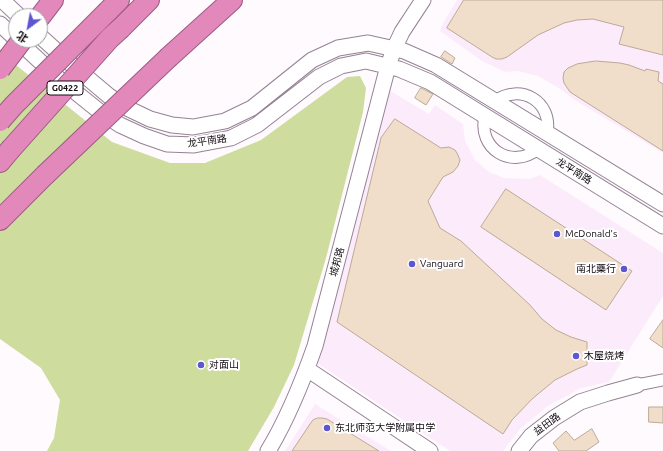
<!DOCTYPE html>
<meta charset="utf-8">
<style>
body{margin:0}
#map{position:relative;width:663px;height:451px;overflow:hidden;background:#fefafe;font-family:Ubuntu,"Noto Sans SC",sans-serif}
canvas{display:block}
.north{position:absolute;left:8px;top:8px;width:40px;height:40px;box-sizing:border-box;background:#fff;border:1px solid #a09da0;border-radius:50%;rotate:212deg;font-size:11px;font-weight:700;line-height:16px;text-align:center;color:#120b11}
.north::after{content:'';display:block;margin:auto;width:14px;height:18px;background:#5e56ce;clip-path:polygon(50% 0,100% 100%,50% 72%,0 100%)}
</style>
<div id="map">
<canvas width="663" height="451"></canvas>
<div class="north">北</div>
</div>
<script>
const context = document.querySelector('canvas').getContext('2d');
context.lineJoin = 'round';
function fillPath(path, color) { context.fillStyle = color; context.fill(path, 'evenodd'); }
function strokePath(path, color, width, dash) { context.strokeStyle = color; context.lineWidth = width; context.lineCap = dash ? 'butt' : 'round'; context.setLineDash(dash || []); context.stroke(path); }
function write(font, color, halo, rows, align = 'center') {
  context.font = font + ' Ubuntu,"Noto Sans SC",sans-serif'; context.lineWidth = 4; context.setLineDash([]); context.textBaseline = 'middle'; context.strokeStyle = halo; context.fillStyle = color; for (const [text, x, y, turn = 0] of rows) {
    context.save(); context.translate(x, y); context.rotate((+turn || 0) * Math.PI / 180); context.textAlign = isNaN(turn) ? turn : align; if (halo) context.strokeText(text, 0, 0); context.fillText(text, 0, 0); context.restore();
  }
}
fillPath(new Path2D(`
 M457,0H663V153L573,99L562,90L538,76L518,71L505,72L482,61L440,31L443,23Z
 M387,89L429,114L435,105L463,124L465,141L475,160L489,172L504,178L529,179L540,175L663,253V296L609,382L581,388L548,406L521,428L503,451H450L317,363L323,343Z
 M315,404L391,451H285Z`), '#fcecfb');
fillPath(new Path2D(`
 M0,49L16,65L112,142L170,163H205L261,140L347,77L360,76L366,88L363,112L326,258L294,365L274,407L248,451H47L54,438L60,400L41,368L0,339Z`), '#cedc9e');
const building = new Path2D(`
 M464,0H663V55L619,44L624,27L593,19L577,20L564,23L538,35L507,57L502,59H496L492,57L447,28Z
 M445,51L455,58L452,64L441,57Z
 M596,61L620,63L629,65L645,71L646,69L659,72L658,81L663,84V151L570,92L564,83L563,78L564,72L568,68L577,64Z
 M421,88L433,94L426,105L415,98Z
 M395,119L441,148L449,147L455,150L457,153L460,160L458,166L453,172L443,177L428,201L440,228L461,241L530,305L542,319L556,330L571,337L587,342V365L577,369L555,380L532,399L512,420L503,434L337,322L381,138Z
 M506,189L632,271L606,310L481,227Z
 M663,320V348L650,339Z
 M649,407H663V423L649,422Z
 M318,418H322L327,419L379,451H292L310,424L313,420Z
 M592,429L599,442L586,451H559L553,443L566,431L574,440Z`);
fillPath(building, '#f0ddca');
strokePath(building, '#bcaa97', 1);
const street = new Path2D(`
 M495,101C520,83 553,101 547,133
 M485,116C477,149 512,170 538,149
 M637,385L663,380`);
const secondary = new Path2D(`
 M2,0L19,16
 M0,24L16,39
 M40,36L71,64L109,96L129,109L150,119L172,125L193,127L225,121L252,108L312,60L338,48L368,43L404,51L436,65L663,204
 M17,40L58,78L99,111L120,125L144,136L167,144L194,145L231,138L257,125L319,77L341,66L366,61L399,69L430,82L663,226
 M307,369L430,451
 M268,451C288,418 302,383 315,346L388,66L394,49L402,32L423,0
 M519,451L531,436L554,418L580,402L608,393L637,385`);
const highway = new Path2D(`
 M108,11L119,0
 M40,17L53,0
 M121,28L149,0
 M169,57L232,0
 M0,162L10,150
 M0,220L45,175`);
strokePath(street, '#958394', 13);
strokePath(secondary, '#958394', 17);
strokePath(highway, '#9a5c80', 22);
strokePath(street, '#fff', 11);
strokePath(secondary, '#fff', 15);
strokePath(highway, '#e388bb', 20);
const highwayBridge = new Path2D(`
 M0,69L22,40
 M0,121L14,105L108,11
 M10,150L110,38L121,28
 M45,175L169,57`);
strokePath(highwayBridge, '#9a5c80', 22, []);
strokePath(highwayBridge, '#e388bb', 20);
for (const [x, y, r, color] of [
 [557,234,4,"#5e56ce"],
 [412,264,4,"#5e56ce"],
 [624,269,4,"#5e56ce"],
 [576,356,4,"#5e56ce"],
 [201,365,4,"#5e56ce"],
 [327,428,4,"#5e56ce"]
]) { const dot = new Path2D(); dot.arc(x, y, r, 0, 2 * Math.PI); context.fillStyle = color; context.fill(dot); strokePath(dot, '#fff', 1.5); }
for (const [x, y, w] of [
 [65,88,36]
]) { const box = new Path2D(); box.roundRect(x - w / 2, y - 7, w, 14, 3); context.fillStyle = '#fff'; context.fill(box); strokePath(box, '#120b11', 1); }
write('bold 9px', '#120b11', null, [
 ["G0422",65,88]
]);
write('10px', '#120b11', '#fff', [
 ["龙平南路",207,141,-8],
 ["龙平南路",574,171,32],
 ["城邦路",337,262,-75],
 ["益田路",547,424,-36]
]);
write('10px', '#120b11', '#fff', [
 ["McDonald's",565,234],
 ["Vanguard",420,264],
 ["南北藥行",616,269,"right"],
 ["木屋烧烤",584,356],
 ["对面山",209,365],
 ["东北师范大学附属中学",335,428]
], 'left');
</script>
